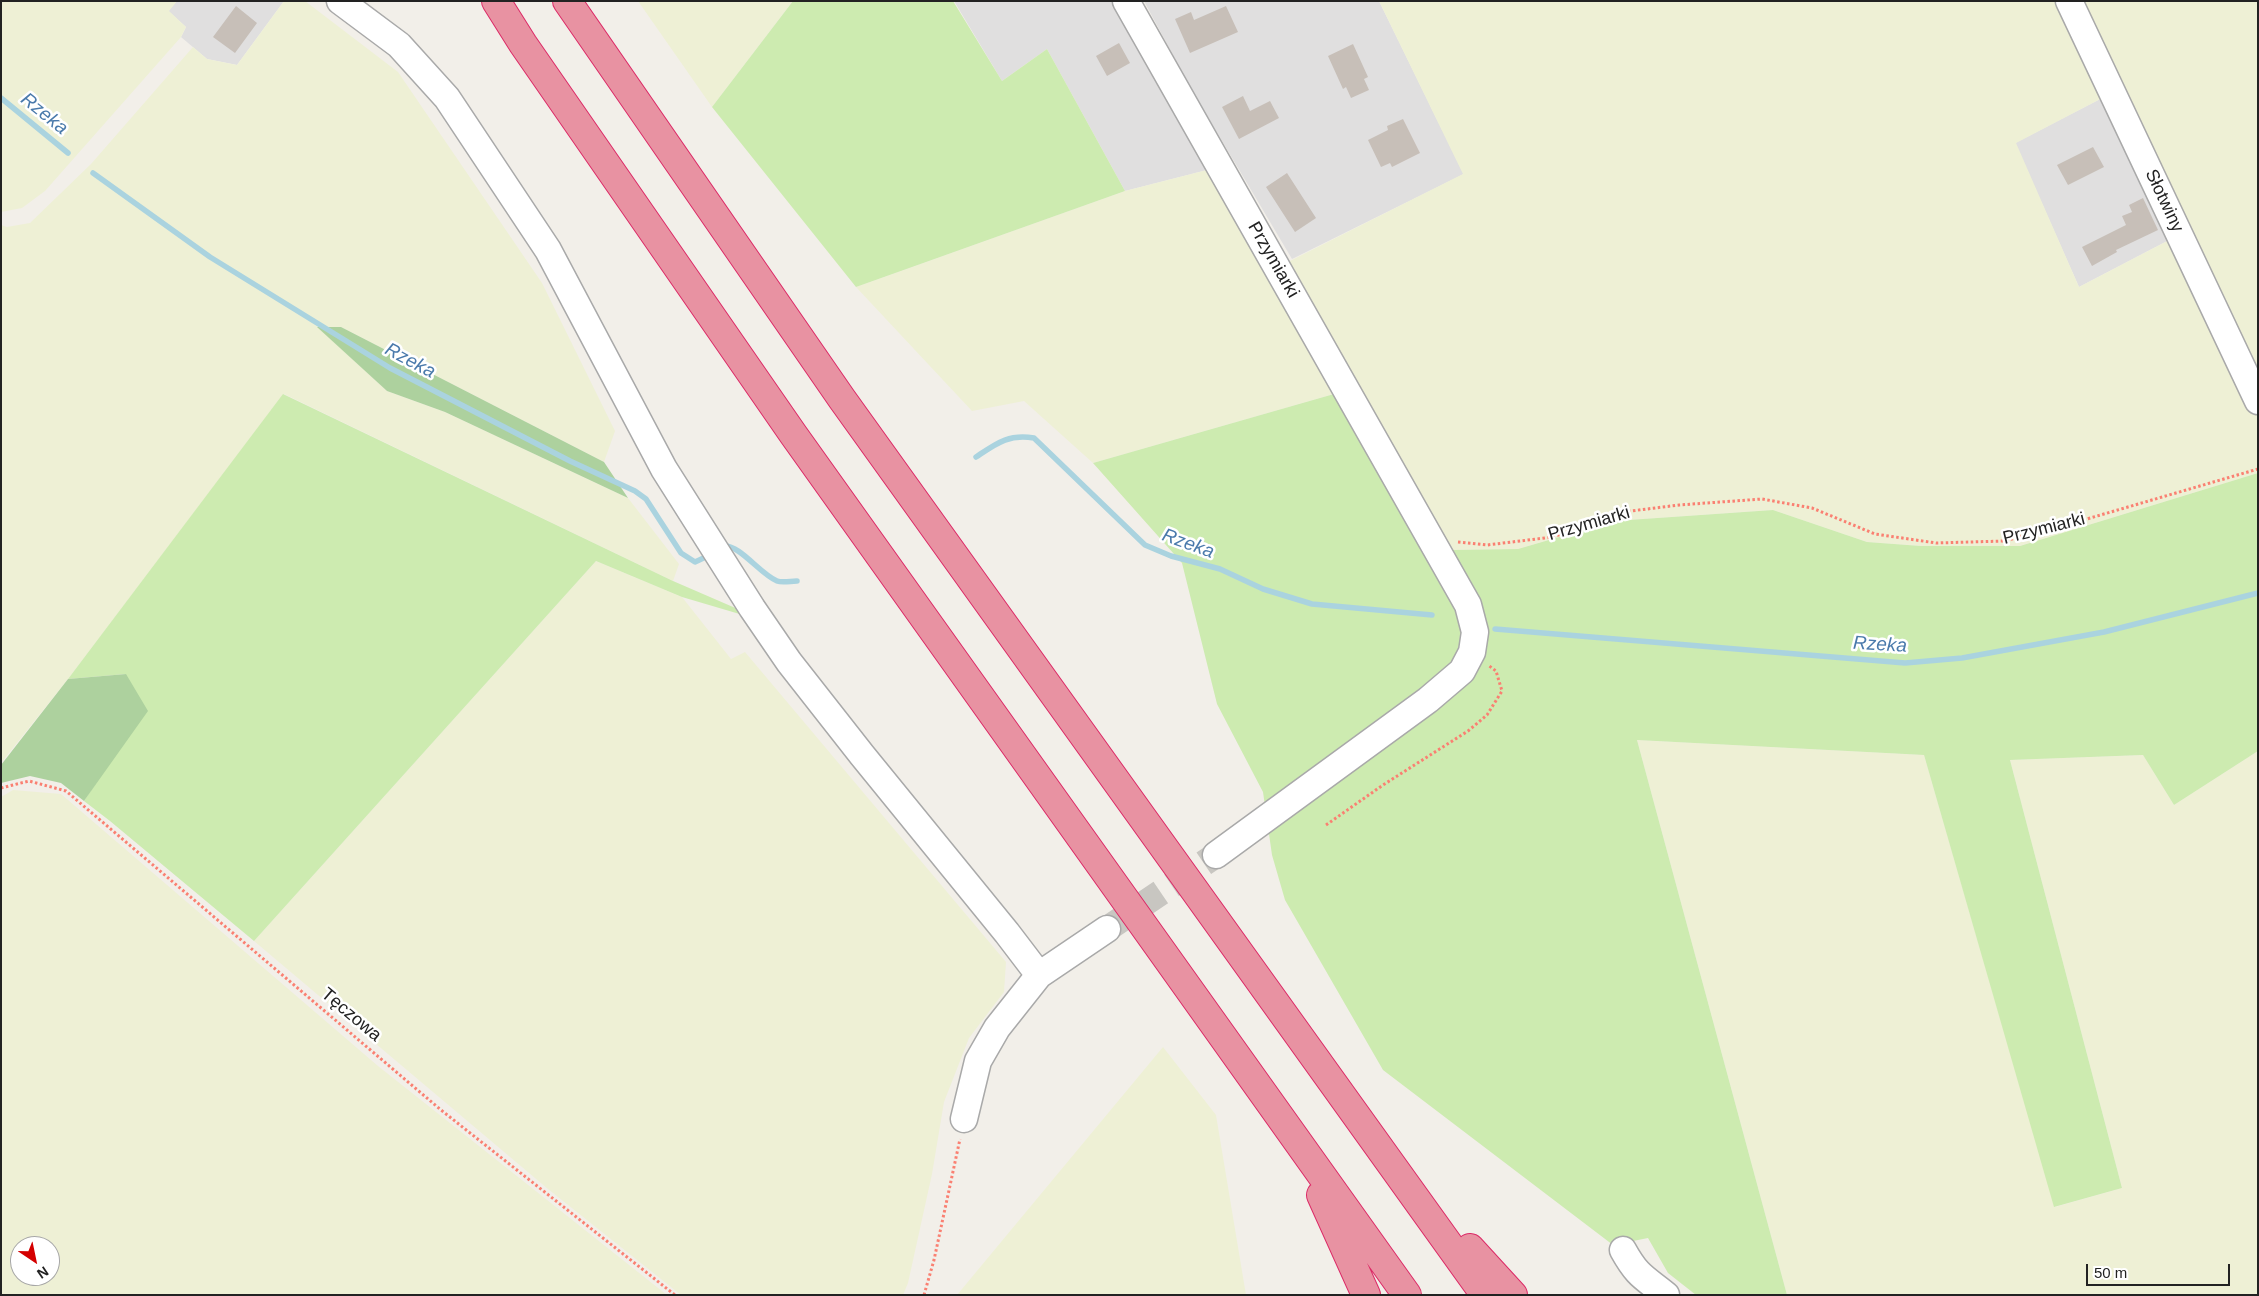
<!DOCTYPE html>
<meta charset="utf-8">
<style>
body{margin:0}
#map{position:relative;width:2259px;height:1296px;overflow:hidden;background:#f2efe9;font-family:Helvetica,sans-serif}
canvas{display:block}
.frame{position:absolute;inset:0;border:2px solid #222;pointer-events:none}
.north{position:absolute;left:10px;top:1236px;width:50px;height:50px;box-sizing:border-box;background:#fff;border:1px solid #a7a7a7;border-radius:50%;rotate:146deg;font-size:14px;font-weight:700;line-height:20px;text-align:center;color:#222}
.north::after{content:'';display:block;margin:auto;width:18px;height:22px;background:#d40000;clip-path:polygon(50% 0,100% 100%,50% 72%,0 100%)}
.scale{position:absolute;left:2086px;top:1264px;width:144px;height:22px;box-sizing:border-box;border:2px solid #222;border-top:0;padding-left:6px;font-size:15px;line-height:18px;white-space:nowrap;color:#222;-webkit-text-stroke:4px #fff;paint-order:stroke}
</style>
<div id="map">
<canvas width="2259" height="1296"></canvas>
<div class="frame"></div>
<div class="north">N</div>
<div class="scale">50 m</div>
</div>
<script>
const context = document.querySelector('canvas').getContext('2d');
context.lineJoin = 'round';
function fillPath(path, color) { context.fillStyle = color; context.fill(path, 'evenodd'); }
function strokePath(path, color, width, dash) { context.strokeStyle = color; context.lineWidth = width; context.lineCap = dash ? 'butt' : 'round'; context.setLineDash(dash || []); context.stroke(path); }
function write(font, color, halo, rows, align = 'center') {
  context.font = font + ' Helvetica,sans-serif'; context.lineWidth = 5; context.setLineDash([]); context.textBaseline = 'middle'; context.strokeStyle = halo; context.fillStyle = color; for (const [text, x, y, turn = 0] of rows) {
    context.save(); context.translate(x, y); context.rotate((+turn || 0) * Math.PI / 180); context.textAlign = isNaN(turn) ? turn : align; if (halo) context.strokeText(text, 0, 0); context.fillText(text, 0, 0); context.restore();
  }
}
fillPath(new Path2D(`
 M177,1H284L237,65L207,59L181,37L186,27L168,11Z
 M954,1H1121L1211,169L1125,191L1047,49L1002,81Z
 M1144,1H1379L1464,174L1292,259L1190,87Z
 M2106,96L2173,238L2079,287L2015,143Z`), '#e0dfdf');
fillPath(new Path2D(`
 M1,1H177L169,11L186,27L181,37L45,191L22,208L1,212Z
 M284,1H305L398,72L542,283L615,431L604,462L341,327H318L387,391L445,412L628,498L679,564L673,581L284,394L68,679L1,763V225L7,227L30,223L91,164L193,47L207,59L237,65Z
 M638,1H793L712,107Z
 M1379,1H2059L2106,96L2016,143L2079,287L2173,238L2258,417V473L2020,546H1921L1867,542L1773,510L1614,521L1518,549L1451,550L1341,392L1093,463L1024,401L972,411L856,287L1125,191L1211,169L1270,271L1463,174Z
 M2079,1H2258V379Z
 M596,561L682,597L731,659L745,652L1006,962L1004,992L969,1038L944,1102L932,1174L908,1283L903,1295H681L548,1189L254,941Z
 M1637,740L1924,755L2055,1207L2122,1188L2010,760L2143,755L2174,805L2258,751V1295H1787Z
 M13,790L61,794L378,1066L667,1295H1V797ZM20,1246H50V1276H20Z
 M1163,1047L1216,1115L1246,1295H957Z`), '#eef0d5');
fillPath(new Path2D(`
 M793,1H953L1002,81L1047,49L1125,191L856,287L712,107Z
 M1341,392L1451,550L1518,549L1614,521L1773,510L1867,542L1921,546H2020L2258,473V751L2174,805L2143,755L2010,760L2122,1188L2054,1207L1924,755L1637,740L1787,1295H1696L1668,1273L1648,1238L1613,1245L1383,1070L1285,900L1272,855L1263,792L1217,704L1182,563L1093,463Z
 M283,394L673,581L770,623L682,597L596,561L254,941L110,821L84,801L99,778L126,674L68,679Z`), '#cdebb0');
fillPath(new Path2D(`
 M317,327H341L604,462L628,498L445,412L387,391Z
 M126,674L148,711L84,801L61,783L30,776L1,783V765L68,679Z`), '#add19e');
strokePath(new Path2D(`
 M1,98L68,153
 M93,173L210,257L390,368L570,461L635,491L646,499L681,553L695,562L710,555
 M976,457C997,443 1008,434 1034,438L1145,545L1171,556L1220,569L1263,589L1312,604L1432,615
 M724,546C740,545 760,574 777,581C782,583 791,581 797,581
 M1495,629L1905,663L1962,658L2104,632L2258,593`), '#aad3df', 5.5);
fillPath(new Path2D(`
 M236,6L257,23L235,53L213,37Z
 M1226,6L1238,32L1190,53L1175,19L1191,12L1194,20Z
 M1119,43L1130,63L1107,76L1096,56Z
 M1353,44L1368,77L1364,79L1369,90L1351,98L1346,87L1343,89L1328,56Z
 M1243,96L1250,111L1270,101L1279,118L1239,139L1222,107Z
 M1403,119L1420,153L1392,167L1390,163L1381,167L1368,140L1388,130L1387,126Z
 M2093,147L2104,167L2068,185L2057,165Z
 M1287,173L1316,218L1295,232L1266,187Z
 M2143,198L2158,230L2116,250L2117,252L2092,266L2082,247L2126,225L2122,216L2132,212L2129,205Z`), '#c7bfb8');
strokePath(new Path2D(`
 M1107,929L1216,855`), '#c8c6c1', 26, [26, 13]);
const minor = new Path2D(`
 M340,1L399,45L447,98L548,250L664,469L752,608L789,662L862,755L1007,933L1039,975
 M1126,1L1468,605L1475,632L1472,652L1462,671L1428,700L1216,855
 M2069,1L2258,401
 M964,1119L978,1061L997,1028L1039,975L1107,929
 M1623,1250C1638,1277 1644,1277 1666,1295`);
const highway = new Path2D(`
 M496,1L523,44L793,434L1407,1295
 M567,1L842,399L1485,1295
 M1321,1195L1366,1295
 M1470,1248L1513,1295`);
strokePath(minor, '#a9a9a9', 29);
strokePath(highway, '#dc2a67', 30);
strokePath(new Path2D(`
 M1458,542L1487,545L1553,537L1623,512L1679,505L1762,499L1812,508L1875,534L1936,543L2004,541L2056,528L2258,469
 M1,788L29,781L66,791L441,1110L675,1295
 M1326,825L1383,785L1468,731L1487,715L1502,691L1496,671L1488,665
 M924,1295L934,1260L960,1139`), '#fa8072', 3, [2.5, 2.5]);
strokePath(minor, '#fff', 26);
strokePath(highway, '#e892a2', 28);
write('18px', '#222', '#fff', [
 ["Słotwiny",2164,201,65],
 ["Przymiarki",1273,260,60],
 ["Przymiarki",1589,524,-16],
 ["Przymiarki",2044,529,-14],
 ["Tęczowa",351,1015,40]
]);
write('italic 19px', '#4a7aab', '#fff', [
 ["Rzeka",44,114,39],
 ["Rzeka",410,361,28],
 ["Rzeka",1188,544,20],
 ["Rzeka",1880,645,3]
]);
</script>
